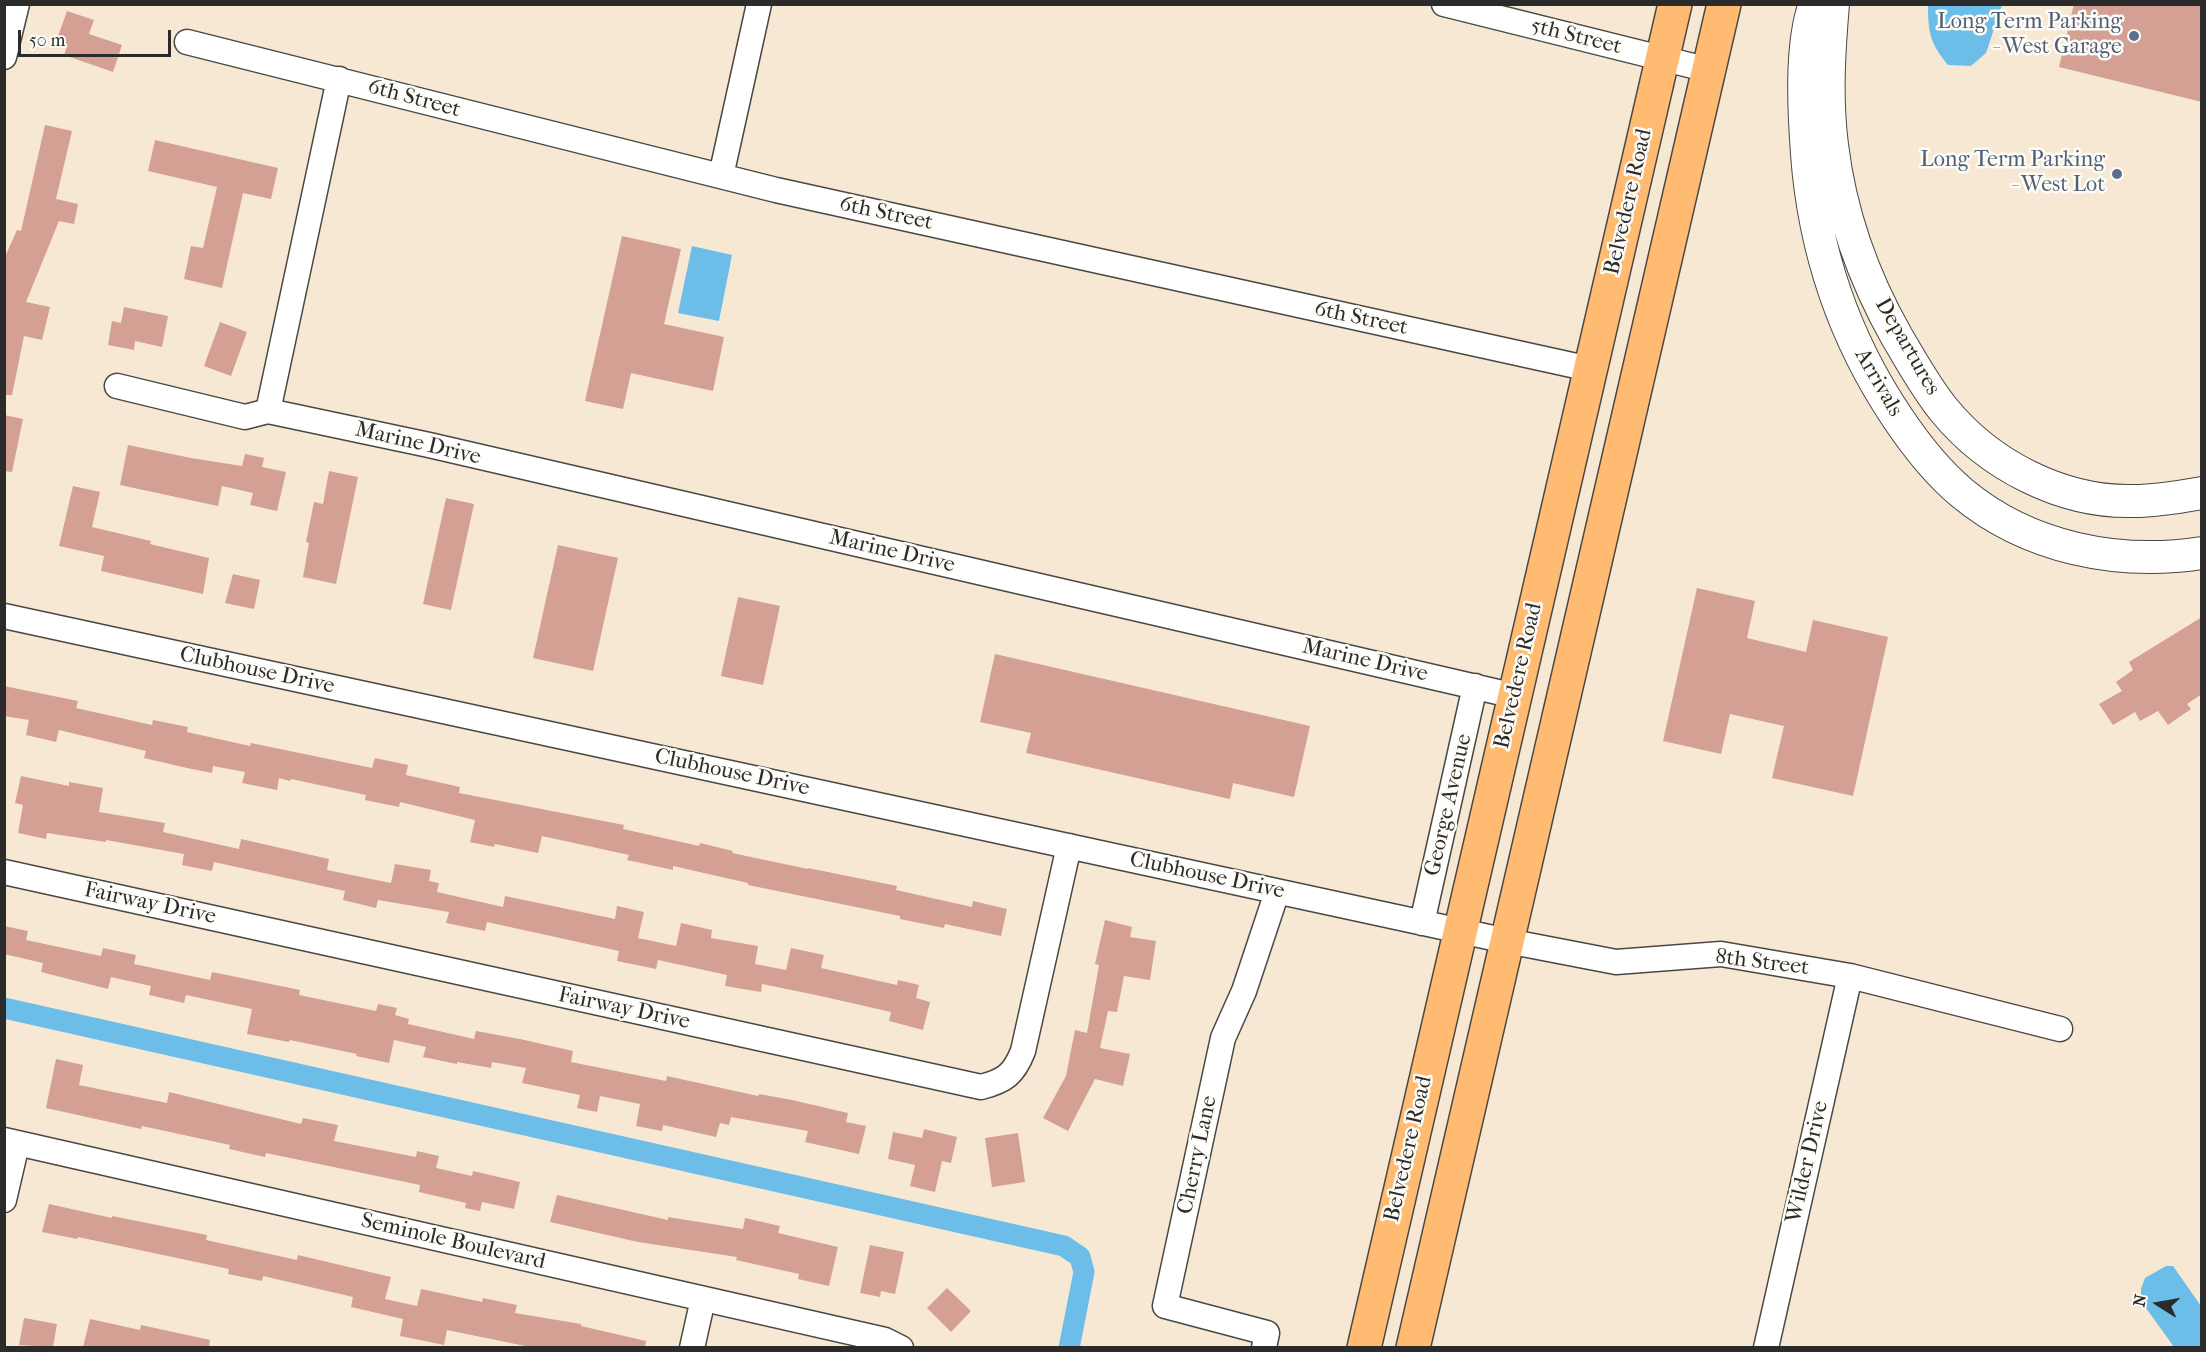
<!DOCTYPE html>
<style>
body{margin:0}
#map{position:relative;width:2206px;height:1352px;overflow:hidden;background:#f7e8d4;font-family:"IM FELL French Canon",serif}
canvas{display:block}
.frame{position:absolute;inset:0;border:6px solid #2b2b2b;pointer-events:none}
.north{position:absolute;left:2128px;top:1274px;width:60px;height:60px;-webkit-text-stroke:4px #fdfcf7;paint-order:stroke;rotate:281deg;font-size:16px;font-weight:700;line-height:24px;text-align:center;color:#2b2b2b}
.north::after{content:'';display:block;margin:auto;width:21px;height:27px;background:#2b2b2b;clip-path:polygon(50% 0,100% 100%,50% 72%,0 100%)}
.scale{position:absolute;left:18px;top:30px;width:153px;height:27px;box-sizing:border-box;border:3px solid #2b2b2b;border-top:0;padding-left:8px;font-size:18px;line-height:21px;white-space:nowrap;color:#2b2b2b;-webkit-text-stroke:4px #fdfcf7;paint-order:stroke}
</style>
<div id="map">
<canvas width="2206" height="1352"></canvas>
<div class="frame"></div>
<div class="north">N</div>
<div class="scale">50 m</div>
</div>
<script>
const context = document.querySelector('canvas').getContext('2d');
context.lineJoin = 'round';
function fillPath(path, color) { context.fillStyle = color; context.fill(path, 'evenodd'); }
function strokePath(path, color, width, dash) { context.strokeStyle = color; context.lineWidth = width; context.lineCap = dash ? 'butt' : 'round'; context.setLineDash(dash || []); context.stroke(path); }
function write(font, color, halo, rows, align = 'center') {
  context.font = font + ' "IM FELL French Canon",serif'; context.lineWidth = 5; context.setLineDash([]); context.textBaseline = 'middle'; context.strokeStyle = halo; context.fillStyle = color; for (const [text, x, y, turn = 0] of rows) {
    context.save(); context.translate(x, y); context.rotate((+turn || 0) * Math.PI / 180); context.textAlign = isNaN(turn) ? turn : align; if (halo) context.strokeText(text, 0, 0); context.fillText(text, 0, 0); context.restore();
  }
}
fillPath(new Path2D(`
 M1928,5H2002L1986,53L1971,66L1948,65C1930,43 1928,33 1928,5Z
 M692,246L732,255L719,321L678,313Z
 M2166,1266H2173L2201,1306V1347H2174L2141,1301V1289L2145,1278Z`), '#6cbee8');
strokePath(new Path2D(`
 M4,1008L1064,1246L1080,1257L1084,1272L1069,1348`), '#6cbee8', 21);
fillPath(new Path2D(`
 M2074,4H2202V102L2059,67Z
 M67,11L94,20L89,34L122,45L113,72L64,55L67,46L56,42Z
 M45,125L72,131L56,199L78,204L74,224L59,221L26,302L50,307L42,340L24,336L12,395H4V259L17,230L21,231Z
 M155,140L278,168L271,199L243,193L222,288L184,279L191,246L203,248L217,187L148,171Z
 M622,236L681,249L664,324L724,337L713,391L631,373L623,409L585,401Z
 M124,307L168,316L162,347L135,341L134,350L108,345L112,321L121,323Z
 M220,322L247,332L231,376L204,366Z
 M4,415L23,419L12,472L4,471Z
 M128,445L191,458L242,466L245,454L264,458L262,467L286,472L277,511L250,505L253,493L222,486L218,506L120,485Z
 M329,471L358,477L336,584L303,577L309,543L306,542L314,502L323,504Z
 M73,486L100,492L92,527L151,541L150,544L209,558L203,594L101,571L104,556L59,546Z
 M446,498L474,504L451,610L423,604Z
 M558,545L618,558L593,671L533,658Z
 M233,574L260,580L254,609L225,603Z
 M1697,588L1755,601L1747,638L1806,652L1813,620L1888,637L1853,796L1772,778L1784,726L1730,714L1721,754L1663,741Z
 M738,597L780,606L763,685L721,676Z
 M2202,617V694L2187,704L2191,709L2168,725L2158,711L2140,721L2135,712L2113,725L2099,704L2122,691L2116,682L2133,670L2129,662Z
 M995,654L1310,726L1294,797L1233,783L1230,799L1026,753L1031,733L980,722Z
 M4,686L78,701L76,708L152,725L153,720L188,727L187,732L250,746L251,743L372,768L375,758L408,765L406,775L460,787L459,793L624,825L623,829L699,846L700,843L733,851L732,853L808,869V868L897,886L896,890L972,907L973,901L1007,909L1001,936L945,924L944,928L900,919V916L748,885V883L673,866V870L627,860L629,855L542,836L538,853L495,844L494,847L470,842L475,820L400,802L399,807L365,800L366,795L291,779L290,781L279,778L277,790L242,783L245,772L213,766L212,773L187,768L144,758L146,751L59,730L56,742L26,735L29,720L4,716Z
 M21,776L69,786V782L103,788L99,812L165,823L163,832L239,849L241,839L329,859L327,870L391,883L395,864L431,870L429,881L439,883L437,892L503,907L505,896L615,919L617,906L644,912L638,938L676,946L681,923L712,930L711,938L758,946L755,964L786,970L791,948L824,955L821,968L897,985L898,980L919,985L916,998L930,1002L923,1030L889,1021L891,1012L816,995L762,984L761,992L725,986L727,975L658,960L656,969L617,961L619,951L487,922L485,931L446,923L449,912L378,900L376,908L343,900L345,891L214,862L212,871L182,865L184,854L106,840V842L47,833L46,839L18,833L23,805L15,803Z
 M1105,920L1132,927L1130,937L1156,941L1150,980L1124,976L1117,1012L1108,1011L1100,1048L1130,1054L1123,1086L1095,1079L1068,1131L1043,1118L1066,1076L1075,1030L1087,1033L1099,965L1095,964Z
 M4,926L28,931L26,940L101,956L103,948L136,955L134,964L210,980L212,972L300,990L299,995L376,1011L378,1004L397,1008L395,1015L409,1019L408,1024L474,1039L476,1031L520,1039L573,1051L571,1062L666,1081L667,1076L758,1096L759,1094L792,1100L848,1113L846,1122L866,1126L859,1154L805,1142L808,1131L731,1117L729,1125L720,1123L716,1137L663,1125L662,1131L636,1126L640,1104L600,1096L597,1112L577,1108L580,1095L522,1083L526,1068L492,1062L491,1068L457,1062V1064L423,1057L426,1047L394,1040L389,1063L356,1056L357,1054L290,1040L289,1042L247,1034L252,1009L186,995L184,1003L149,995L151,986L111,977L108,989L41,972L43,963L4,954Z
 M56,1059L83,1065L79,1085L167,1103L169,1092L301,1124L303,1118L338,1125L334,1141L416,1157L417,1151L439,1156L436,1168L472,1176L473,1171L520,1182L514,1209L482,1202L480,1211L465,1208L466,1203L419,1192L420,1185L266,1153L265,1157L229,1149L230,1145L142,1126L141,1129L46,1108Z
 M924,1129L957,1137L951,1163L942,1161L935,1192L910,1186L915,1165L888,1159L893,1132L922,1138Z
 M1018,1133L1025,1182L992,1187L985,1138Z
 M557,1195L668,1220V1217L743,1229L745,1218L780,1226L778,1233L838,1247L829,1286L798,1279L799,1274L736,1260L737,1257L638,1242L550,1222Z
 M49,1204L112,1218V1216L207,1235L206,1240L297,1260L298,1255L391,1277L385,1299L417,1306L421,1289L482,1302L483,1298L517,1305L515,1313L581,1324V1326L646,1341L645,1347H530L447,1330L444,1345L400,1336L403,1319L351,1307L353,1297L263,1276L262,1281L228,1274L229,1269L78,1237L77,1239L42,1232Z
 M870,1245L904,1252L895,1294L881,1291L880,1297L860,1293Z
 M947,1288L971,1311L951,1332L927,1308Z
 M24,1318L57,1324L53,1347L19,1345Z
 M90,1319L140,1330L141,1325L210,1340L209,1347H83Z`), '#d4a094');
const minor = new Path2D(`
 M1444,4L1709,70
 M187,42L776,190L1590,369
 M4,57L17,4
 M721,176L759,4
 M117,386L245,417L268,411L429,445L1515,696
 M268,411L339,79
 M4,616L1507,941L1616,962L1721,954L1850,976L2060,1029
 M4,872L981,1087C1005,1081 1014,1074 1023,1051L1069,846
 M1422,923L1475,686
 M4,1140L885,1340L901,1348
 M4,1200L17,1144
 M692,1348L703,1299
 M1264,1348L1267,1333L1165,1306L1223,1038L1244,991L1277,892
 M1766,1348L1850,976`);
const tertiary = new Path2D(`
 M1815,4C1800,44 1804,112 1807,154C1814,249 1844,338 1897,417C1915,444 1937,472 1962,493C2028,548 2118,566 2202,553
 M1833,4C1829,51 1826,98 1832,145C1840,212 1864,279 1897,337C1912,362 1926,388 1944,410C1989,465 2062,503 2134,501C2157,501 2179,497 2202,493`);
const primary = new Path2D(`
 M1364,1348L1675,4
 M1413,1348L1724,4`);
strokePath(minor, '#4a4744', 27);
strokePath(tertiary, '#4a4744', 34);
strokePath(primary, '#4a4744', 36);
strokePath(minor, '#fff', 24);
strokePath(tertiary, '#fff', 32);
strokePath(primary, '#ffbb71', 33);
for (const [x, y, r, color] of [
 [2134,36,6,"#5c6f8a"],
 [2117,174,6,"#5c6f8a"]
]) { const dot = new Path2D(); dot.arc(x, y, r, 0, 2 * Math.PI); context.fillStyle = color; context.fill(dot); strokePath(dot, '#fdfcf7', 2); }
write('22px', '#4e5e75', '#fdfcf7', [
 ["Long Term Parking",2122,23],
 ["- West Garage",2122,48],
 ["Long Term Parking",2105,161],
 ["- West Lot",2105,186]
], 'right');
write('22px', '#2b2b2b', '#fdfcf7', [
 ["5th Street",1576,37,14],
 ["6th Street",414,99,15],
 ["Belvedere Road",1629,202,-77],
 ["6th Street",886,214,12],
 ["6th Street",1361,319,12],
 ["Departures",1907,347,60],
 ["Arrivals",1878,383,60],
 ["Marine Drive",418,444,13],
 ["Marine Drive",892,552,13],
 ["Marine Drive",1365,661,13],
 ["Clubhouse Drive",257,671,12],
 ["Belvedere Road",1519,676,-77],
 ["Clubhouse Drive",732,773,12],
 ["George Avenue",1449,805,-77],
 ["Clubhouse Drive",1207,876,12],
 ["Fairway Drive",150,904,12],
 ["8th Street",1762,963,7],
 ["Fairway Drive",624,1009,12],
 ["Belvedere Road",1409,1149,-77],
 ["Cherry Lane",1198,1155,-78],
 ["Wilder Drive",1808,1162,-77],
 ["Seminole Boulevard",453,1242,13]
]);
</script>
